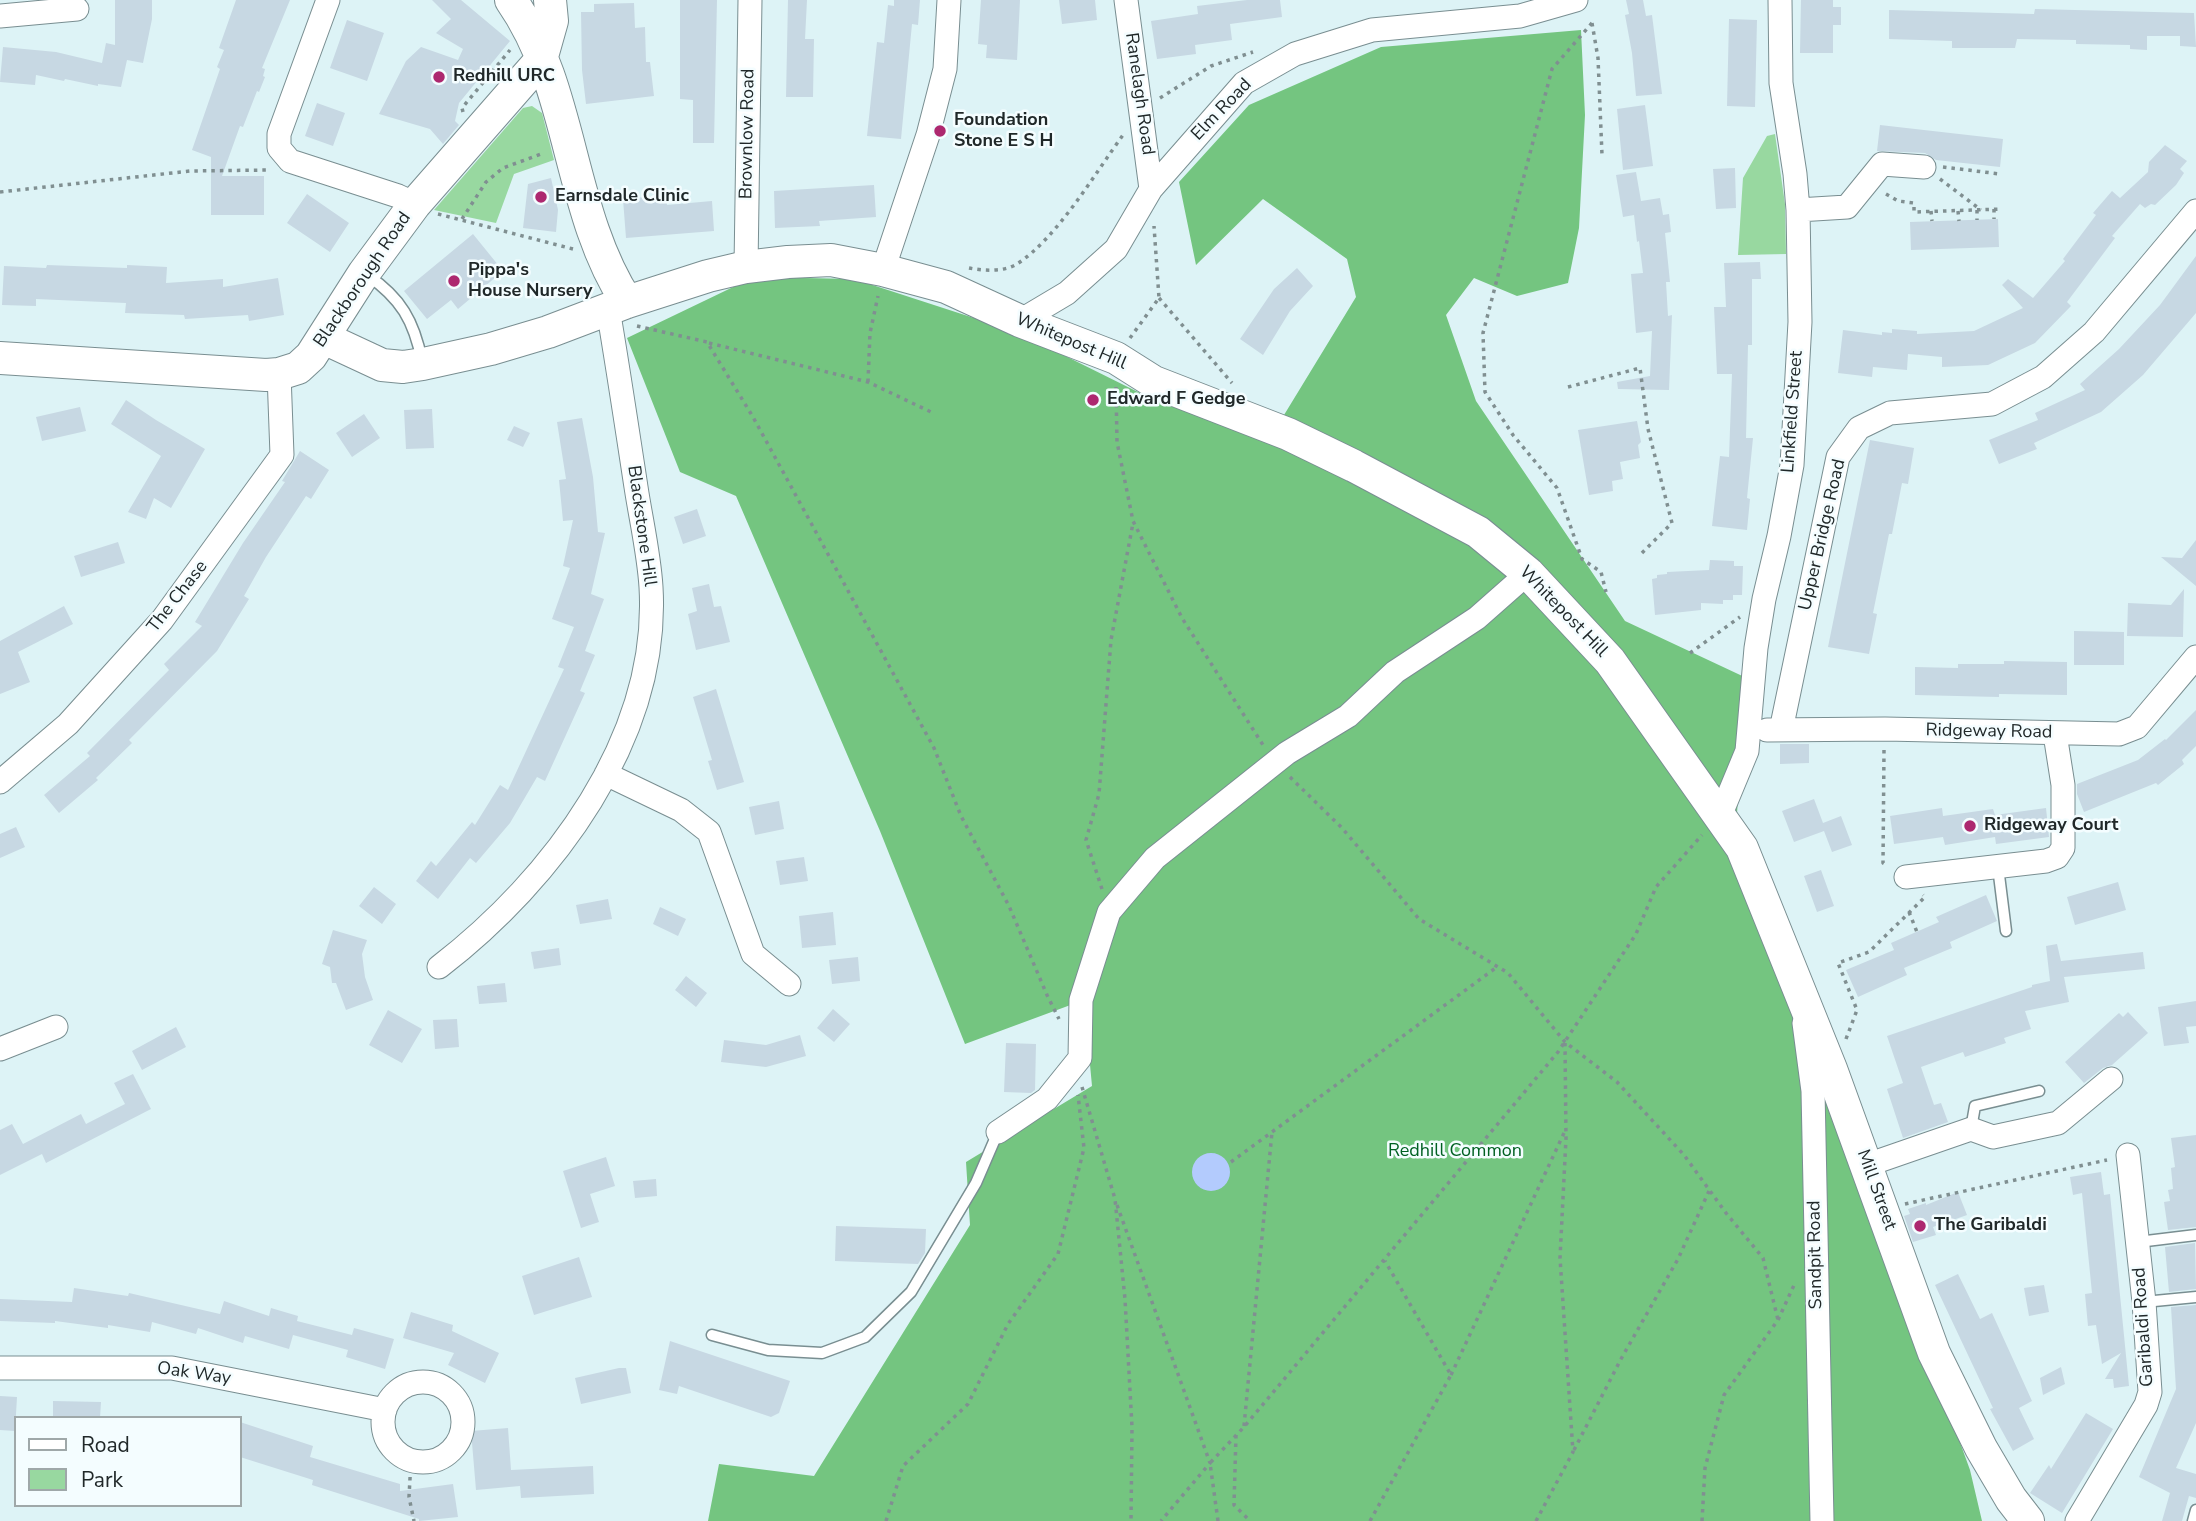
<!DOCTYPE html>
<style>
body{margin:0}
#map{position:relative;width:2196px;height:1521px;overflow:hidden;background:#ddf3f6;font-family:"Nunito Sans",sans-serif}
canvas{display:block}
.legend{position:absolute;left:14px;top:1416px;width:228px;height:91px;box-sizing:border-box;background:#f4fdff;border:2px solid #9fa8a9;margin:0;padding:9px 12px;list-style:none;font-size:21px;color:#202829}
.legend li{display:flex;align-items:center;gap:14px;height:35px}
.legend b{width:35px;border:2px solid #9fa8a9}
</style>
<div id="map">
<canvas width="2196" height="1521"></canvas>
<ul class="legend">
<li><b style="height:9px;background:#fff"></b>Road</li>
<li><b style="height:19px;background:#98d8a0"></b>Park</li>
</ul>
</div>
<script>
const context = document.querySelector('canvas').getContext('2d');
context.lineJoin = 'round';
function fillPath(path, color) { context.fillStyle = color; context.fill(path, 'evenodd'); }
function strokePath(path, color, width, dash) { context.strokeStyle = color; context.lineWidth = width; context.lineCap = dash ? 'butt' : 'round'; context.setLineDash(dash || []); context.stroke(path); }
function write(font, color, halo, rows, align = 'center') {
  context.font = font + ' "Nunito Sans",sans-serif'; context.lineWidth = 5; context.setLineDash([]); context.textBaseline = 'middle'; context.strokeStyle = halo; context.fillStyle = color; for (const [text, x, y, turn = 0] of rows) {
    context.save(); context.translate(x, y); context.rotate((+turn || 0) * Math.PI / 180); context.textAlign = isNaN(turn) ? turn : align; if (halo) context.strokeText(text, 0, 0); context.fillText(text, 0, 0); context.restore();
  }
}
fillPath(new Path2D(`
 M532,106L542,113L554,160L514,174L496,223L434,210L523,108Z
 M1775,134L1785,204L1786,254L1738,255L1743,178L1767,136Z`), '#98d8a0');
fillPath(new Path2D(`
 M1581,30L1585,115L1579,228L1568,283L1517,296L1474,278L1446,315L1476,401L1625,621L1753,681L1741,746L1735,848L1857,1159L1970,1470L1982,1521H708L719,1464L814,1476L970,1225L966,1162L1092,1086L1084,1000L965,1044L880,831L736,496L680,472L627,338L754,277L854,279L1017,332L1146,396L1259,440L1284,415L1356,297L1347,259L1263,199L1196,265L1179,182L1249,105L1381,47Z`), '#74c580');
fillPath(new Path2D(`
 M1192 1172a19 19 0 1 1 38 0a19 19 0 1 1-38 0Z`), '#b3cbfd');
fillPath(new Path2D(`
 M115,0H152V19L143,63L127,60L121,87L98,84V86L65,79L64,81L36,75L35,85L0,82L3,47L56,52L102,63L106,43L115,45Z
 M236,0H290L262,68L265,69L263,76L265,77L259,92L257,91L243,127L240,126L222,176H264V215H211V157L192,150L220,69L217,67L224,50L219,48Z
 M432,0H461L510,41L459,103L455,121L459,125L443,144L430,129L379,114L406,61L421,47L458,60L463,49L436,33L451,19Z
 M680,0H717L714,143H693V100L680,99Z
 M788,0H807L805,39H814L813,97H786Z
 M894,0H920L918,25L912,24L901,139L867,136L877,42L884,43L888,5L894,6Z
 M981,0H1020L1017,60L986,58L987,45L978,44Z
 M1059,0H1095L1097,20L1062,24Z
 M1247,0H1280L1282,17L1230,24L1232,40L1195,45L1196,54L1157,59L1151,21L1198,14L1197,6Z
 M1626,0H1643L1646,16L1652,15L1662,94L1636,96L1632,53L1625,15L1629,14Z
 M1801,0H1833V7H1841V25H1833V53H1800Z
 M634,3L635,28L645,27L646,62H650L654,96L586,104L582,70L581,12H594V4Z
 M2035,9L2194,13L2196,47L2180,46V36H2147V50L2130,49V45L2076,44V40L2017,39L2015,48H1952V41L1889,39V10L2034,14Z
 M1729,19L1757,20L1755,107L1727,106Z
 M347,20L384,33L367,81L330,68Z
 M317,103L345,113L333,146L305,136Z
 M1645,105L1653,166L1623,170L1617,109Z
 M1880,125L2003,139L2000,167L1936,160L1925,153L1877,151Z
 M2165,145L2187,161L2180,169L2184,173L2176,185L2155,205L2151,204L2145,208L2140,204L2112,236L2115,238L2067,302L2071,306L2035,343L1988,365L1942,367V357L1908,354L1907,370L1873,367L1872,377L1838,373L1843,330L1882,335V332L1892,333V329L1917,331V334L1974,331L2023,308L2002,285L2008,279L2033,298L2065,261L2063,259L2096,215L2093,213L2112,191L2120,198L2148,172L2149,162Z
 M1735,168L1736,208L1716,209L1713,169Z
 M1636,172L1641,201L1660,198L1663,215L1669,214L1671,232L1665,233L1670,282H1666L1668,316L1672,315L1669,390L1618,389L1617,382L1650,376L1652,331L1636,333L1631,274L1643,273L1639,241L1637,242L1634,215L1623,217L1616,175Z
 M551,178L558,210L556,232L523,228L528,184Z
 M874,185L876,217L819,221L820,226L775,228L774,191Z
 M307,194L349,223L330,252L287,223Z
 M667,195V205L712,201L714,231L626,238L623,199Z
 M1998,219L1999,247L1911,250L1910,222Z
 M473,234L503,271L458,309L451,300L427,319L404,291Z
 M2196,256V313L2143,375L2101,412L2034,443L2037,449L1999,464L1989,440L2038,420L2035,413L2085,390L2080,384L2119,349L2160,305Z
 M1760,262L1761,279H1752V345H1748L1746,438H1753L1747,498L1750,499L1747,530L1712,526L1720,456L1729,457L1732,374H1717L1714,307H1726L1724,263Z
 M47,265L127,268V265L167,267L166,283L223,279V287L278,278L284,315L249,321L248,315L185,319L184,315L125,313L126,303L36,299V306L2,305L4,266L46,268Z
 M1297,268L1313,286L1290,311L1263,355L1240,339L1274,289Z
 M126,400L156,420L205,449L171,508L154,498L146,519L128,512L161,456L111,424Z
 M80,407L86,431L42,441L36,417Z
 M432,409L434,448L406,449L404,410Z
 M364,414L380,438L352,457L336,433Z
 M582,418L593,477L598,532L605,533L591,594L604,599L585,651L595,655L580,691L585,693L545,781L537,777L510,823L476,863L470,858L438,899L416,881L431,861L436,866L472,822L475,825L500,785L508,790L564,669L558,667L574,627L552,619L570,568L563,566L573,520L563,521L559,480L566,479L557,422Z
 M1637,421L1641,442L1638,445L1640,458L1620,462L1623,479L1612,481L1613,491L1589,495L1578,430Z
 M514,426L530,433L523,447L507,440Z
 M1870,440L1914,448L1908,484L1902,483L1892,534H1889L1873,613L1877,614L1869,654L1828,647Z
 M300,451L329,470L311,499L306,496L266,557L244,596L249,599L217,651L129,740L132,743L96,778L98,780L59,813L44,795L90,756L87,753L169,670L164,664L202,626L195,622L243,543L285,482L282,481Z
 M697,509L706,536L683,544L674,517Z
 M2196,540V586L2161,557L2182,558Z
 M118,542L125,563L81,577L74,556Z
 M1710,560L1734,561V566H1743L1742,595H1733V600H1723V604L1701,603V610L1655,615L1652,579L1657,578V575L1667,574V572L1709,570Z
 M709,584L714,607L721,606L730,642L696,650L688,614L697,611L692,588Z
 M2184,589L2183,637L2127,636L2128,603L2171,605Z
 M64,606L73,624L18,652L30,682L0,694V641Z
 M2074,631L2124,632V665H2074Z
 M2004,661L2067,662V695L1999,694V697L1915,695V667L1958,668V664H2004Z
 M716,689L744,782L717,790L708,761L712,760L693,697Z
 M2196,710V746L2182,760L2184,764L2158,785L2156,783L2084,812L2077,794V784L2138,760L2165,739L2166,740Z
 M1780,744H1809V763L1780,764Z
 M1814,799L1823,823L1841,816L1852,845L1832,852L1824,831L1794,842L1782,811Z
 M779,801L784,829L755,835L749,807Z
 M1942,808L1943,816L1993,809L1995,815L2046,808L2049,837L1996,844L1995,837L1945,845L1943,837L1894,844L1890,816Z
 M16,827L25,847L0,858V834Z
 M804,857L808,881L780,885L776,861Z
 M1821,870L1834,906L1817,912L1804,876Z
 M2118,882L2126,910L2075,925L2067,897Z
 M374,887L396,904L382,924L359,906Z
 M1986,895L1997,921L1950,942L1952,948L1904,968L1907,975L1858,997L1846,970L1894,950L1891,943L1939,922L1936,917Z
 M608,899L612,919L580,924L576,905Z
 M660,907L686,919L678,936L653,924Z
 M833,912L836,945L802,948L799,916Z
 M333,930L367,940L362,954L365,977L373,1000L346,1010L336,983H332L330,967L322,964Z
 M2057,944L2061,961L2143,952L2145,969L2064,977L2069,1002L2025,1011L2031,1029L2004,1038L2006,1043L1965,1057L1963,1052L1921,1067L1934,1105L1941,1103L1948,1122L1903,1138L1887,1089L1903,1083L1887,1036L2032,987V985L2050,981L2046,946Z
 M559,948L561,965L534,969L531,952Z
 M858,957L860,981L832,984L829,960Z
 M686,976L707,993L696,1007L675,990Z
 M505,983L507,1002L479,1004L477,986Z
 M2196,1001V1026L2186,1027L2189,1043L2164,1046L2158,1007Z
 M833,1009L850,1024L834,1042L817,1028Z
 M388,1010L422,1029L402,1063L369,1045Z
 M2128,1012L2148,1033L2112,1065L2103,1068L2084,1083L2065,1062L2119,1013L2123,1017Z
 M457,1019L459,1047L435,1049L433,1020Z
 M176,1027L186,1047L142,1070L132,1051Z
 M800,1035L806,1056L766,1067L721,1062L724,1040L766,1045Z
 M1006,1043L1036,1044L1035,1090L1031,1093L1004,1092Z
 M133,1074L151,1109L46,1163L42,1154L0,1175V1130L12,1124L23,1144L81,1114L86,1124L125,1104L114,1083Z
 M2196,1135V1227L2168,1230L2164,1202L2170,1201L2168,1190L2173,1189L2171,1168L2175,1167L2171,1138Z
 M606,1157L615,1186L590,1194L599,1222L581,1228L563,1171Z
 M2101,1172L2104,1195L2110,1194L2129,1386L2114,1388L2113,1379H2105L2121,1353L2102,1364L2096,1325L2088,1326L2085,1294L2092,1293L2082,1193L2073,1195L2070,1177Z
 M656,1179L657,1196L635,1198L633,1181Z
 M1958,1192L1967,1215L1933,1227L1936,1235L1913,1242L1904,1216L1910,1214L1908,1209L1926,1203V1205Z
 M836,1226L926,1229L925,1253L918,1264L835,1261Z
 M2195,1243L2196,1289L2169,1292L2165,1247Z
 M579,1257L592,1297L534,1315L522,1276Z
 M1958,1274L1980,1319L1992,1313L2032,1401L2019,1408L2034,1439L2013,1451L1990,1409L1993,1408L1935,1285Z
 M2044,1285L2049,1312L2029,1316L2024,1288Z
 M74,1288L128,1296L129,1293L220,1314L224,1301L269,1316L271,1308L298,1316L297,1321L352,1335L354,1328L394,1339L385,1369L346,1357L348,1350L293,1335L289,1349L245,1336L243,1343L198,1328L196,1334L152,1322L150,1332L108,1325V1328L55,1321V1323L0,1321V1299L72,1302Z
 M2196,1305V1423L2176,1468L2196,1474V1498L2189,1496L2182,1521H2162L2170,1493L2139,1477L2176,1389L2171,1307Z
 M411,1312L453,1325L452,1331L499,1353L485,1383L448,1365L454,1353L403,1338Z
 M670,1341L790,1381L779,1413L771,1417L679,1386L677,1394L659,1390Z
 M2061,1367L2065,1384L2043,1395L2040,1378Z
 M619,1368H626L631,1393L581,1404L575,1378Z
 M0,1396L17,1397L15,1431L0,1430Z
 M53,1401L101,1402L100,1418H53Z
 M2086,1413L2113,1429L2062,1513L2030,1493L2049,1465L2051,1469Z
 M240,1422L313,1446L310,1457L400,1484V1491L453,1484L458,1517L419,1521V1519L312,1485L313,1480L240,1457Z
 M508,1428L511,1470L593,1466L594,1494L521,1498L520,1486L476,1490L471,1431Z`), '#c7d8e3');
const lane = new Path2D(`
 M367,275C401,298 414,321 422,361
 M1998,867L2006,931
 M1971,1129L1975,1106L2039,1091
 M2138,1242L2196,1235
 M2144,1302L2196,1297
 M712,1335L768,1350L822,1353L865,1337L911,1292L976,1183L998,1132
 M2193,1521L2196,1510`);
const street = new Path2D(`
 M328,0L279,134V148L290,161L398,196L415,204
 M1126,0L1151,189
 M0,16L77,9
 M1798,210L1847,207L1882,164L1924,167
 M746,267L750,0
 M883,270L928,135L945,69L949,0
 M1020,321L1067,293L1116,249L1151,189L1244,83L1295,54L1372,30L1520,16L1576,0
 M1767,730L1885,729L2119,734L2137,727L2196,657
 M1781,730L1838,457L1859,428L1890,413L1992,404L2043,377L2094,332L2196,211
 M606,774L681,810L709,832L753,954L789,984
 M0,782L68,724L162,620L282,455L279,374
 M1720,816L1747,751L1756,648L1764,599L1779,536L1792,465L1800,322L1798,210L1795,174L1781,83L1780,0
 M1906,877L2046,861L2057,857L2063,848V785L2055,734
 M439,967C552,880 660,738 651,587C649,554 641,520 636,487C627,428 618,368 608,309
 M1804,1023L1813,1091L1822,1521
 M0,1049L56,1027
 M998,1132L1047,1099L1080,1058L1081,1000L1109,912L1155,858L1287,753L1348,716L1395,672L1477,618L1528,573
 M1867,1165L1971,1129L1993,1137L2058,1123L2111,1079
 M0,1368H172L385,1410
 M383 1422a40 40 0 1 1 80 0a40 40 0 1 1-80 0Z
 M2077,1521L2146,1405L2150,1392L2144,1302L2128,1155`);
const secondary = new Path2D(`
 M511,0C574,90 567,210 627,302
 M324,338L382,365L403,367L423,364L491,349L548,332L627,302L708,276L746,267L788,262L831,260L883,270L946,287L1020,321L1116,358L1154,382L1288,434L1354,466L1478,532L1528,573L1610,661L1742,848L1831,1069L1934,1353L1981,1448L2011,1499L2028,1521
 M0,358L266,375L279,374L298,368L311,356L364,273L415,204L541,60L552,21L550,0`);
strokePath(lane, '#798e91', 13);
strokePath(street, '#798e91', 25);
strokePath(secondary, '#798e91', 34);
strokePath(new Path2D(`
 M1592,23L1552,69L1483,333L1485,392L1513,435L1557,488L1582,559L1601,572L1606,592
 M1592,23L1598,58L1602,155
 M1160,98L1211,66L1253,52
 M463,112L462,108L510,50
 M1943,167L2000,174
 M1940,179L1981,210
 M0,192L190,171L270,170
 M1886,194L1898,201L1914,203V212L2002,209
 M1994,209V219
 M1977,210V220
 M1931,211L1932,221
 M1958,211L1959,221
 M438,214L573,249
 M462,219L486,182L503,168L544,153
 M969,268C984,271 1004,272 1017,264C1057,238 1094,175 1123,135
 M1159,298L1232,383
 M637,326L707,342L753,417L934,748L961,816L1009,906L1047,995L1059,1019
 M1130,338L1159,298L1154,226
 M709,343L868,382L931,412
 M868,382L870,333L878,296
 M1116,387L1117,442L1133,521L1182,618L1263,745
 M1568,387L1640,368L1648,429L1672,523L1639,556
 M1690,653L1740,617
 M1884,750L1883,863L1888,866
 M1290,777L1342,828L1419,919L1508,973L1565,1042L1617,1082L1684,1155L1726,1213L1763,1258L1778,1320
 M1102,889L1086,840L1099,794L1111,640L1133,523
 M1909,912L1917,932
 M1846,1039L1857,1010L1838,963L1869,952L1925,897L1923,895
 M1082,1087L1115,1199L1125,1299L1132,1427L1131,1521
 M1231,1162L1497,967
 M1905,1204L2107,1160
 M1117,1205L1210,1463L1161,1521
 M1451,1375L1564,1133
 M1244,1426L1272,1132
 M1236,1435L1234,1505L1250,1521
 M1574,1450L1621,1359L1678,1259L1709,1191
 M411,1460L409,1497L414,1521
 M886,1521L903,1466L968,1404L1008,1324L1058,1254L1084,1148L1078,1095
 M1218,1521L1210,1463L1244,1427L1558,1052L1636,934L1656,887L1702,835
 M1370,1521L1451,1375L1385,1261
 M1536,1521L1573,1452L1560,1258L1566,1138L1565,1043
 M1702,1521L1705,1468L1724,1395L1778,1320L1795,1283`), '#808f91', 3.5, [3.5, 5]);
strokePath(lane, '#fff', 10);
strokePath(street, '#fff', 23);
strokePath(secondary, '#fff', 32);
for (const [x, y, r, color] of [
 [439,77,7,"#ad286f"],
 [940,131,7,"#ad286f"],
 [541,197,7,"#ad286f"],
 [454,281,7,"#ad286f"],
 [1093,400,7,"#ad286f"],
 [1970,826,7,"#ad286f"],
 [1920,1226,7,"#ad286f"]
]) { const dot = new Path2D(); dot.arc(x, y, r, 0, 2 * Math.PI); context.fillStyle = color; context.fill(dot); strokePath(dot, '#f4fdff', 2.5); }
write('bold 18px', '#202829', '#f4fdff', [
 ["Redhill URC",453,77],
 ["Foundation",954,121],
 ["Stone E S H",954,142],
 ["Earnsdale Clinic",555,197],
 ["Pippa's",468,271],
 ["House Nursery",468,292],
 ["Edward F Gedge",1107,400],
 ["Ridgeway Court",1984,826],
 ["The Garibaldi",1934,1226]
], 'left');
write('18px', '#202829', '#f4fdff', [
 ["Ranelagh Road",1139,94,82],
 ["Elm Road",1222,110,-46],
 ["Brownlow Road",748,134,-89],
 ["Blackborough Road",363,280,-56],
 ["Whitepost Hill",1071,342,23],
 ["Linkfield Street",1793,412,-86],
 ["Blackstone Hill",641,526,82],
 ["Upper Bridge Road",1823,535,-77],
 ["The Chase",178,597,-52],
 ["Whitepost Hill",1563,612,46],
 ["Ridgeway Road",1989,732,1],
 ["Mill Street",1876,1190,70],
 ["Sandpit Road",1816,1255,-91],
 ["Garibaldi Road",2144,1327,-94],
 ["Oak Way",194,1374,8]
]);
write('18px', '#006122', '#f4fdff', [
 ["Redhill Common",1455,1152]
]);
</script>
